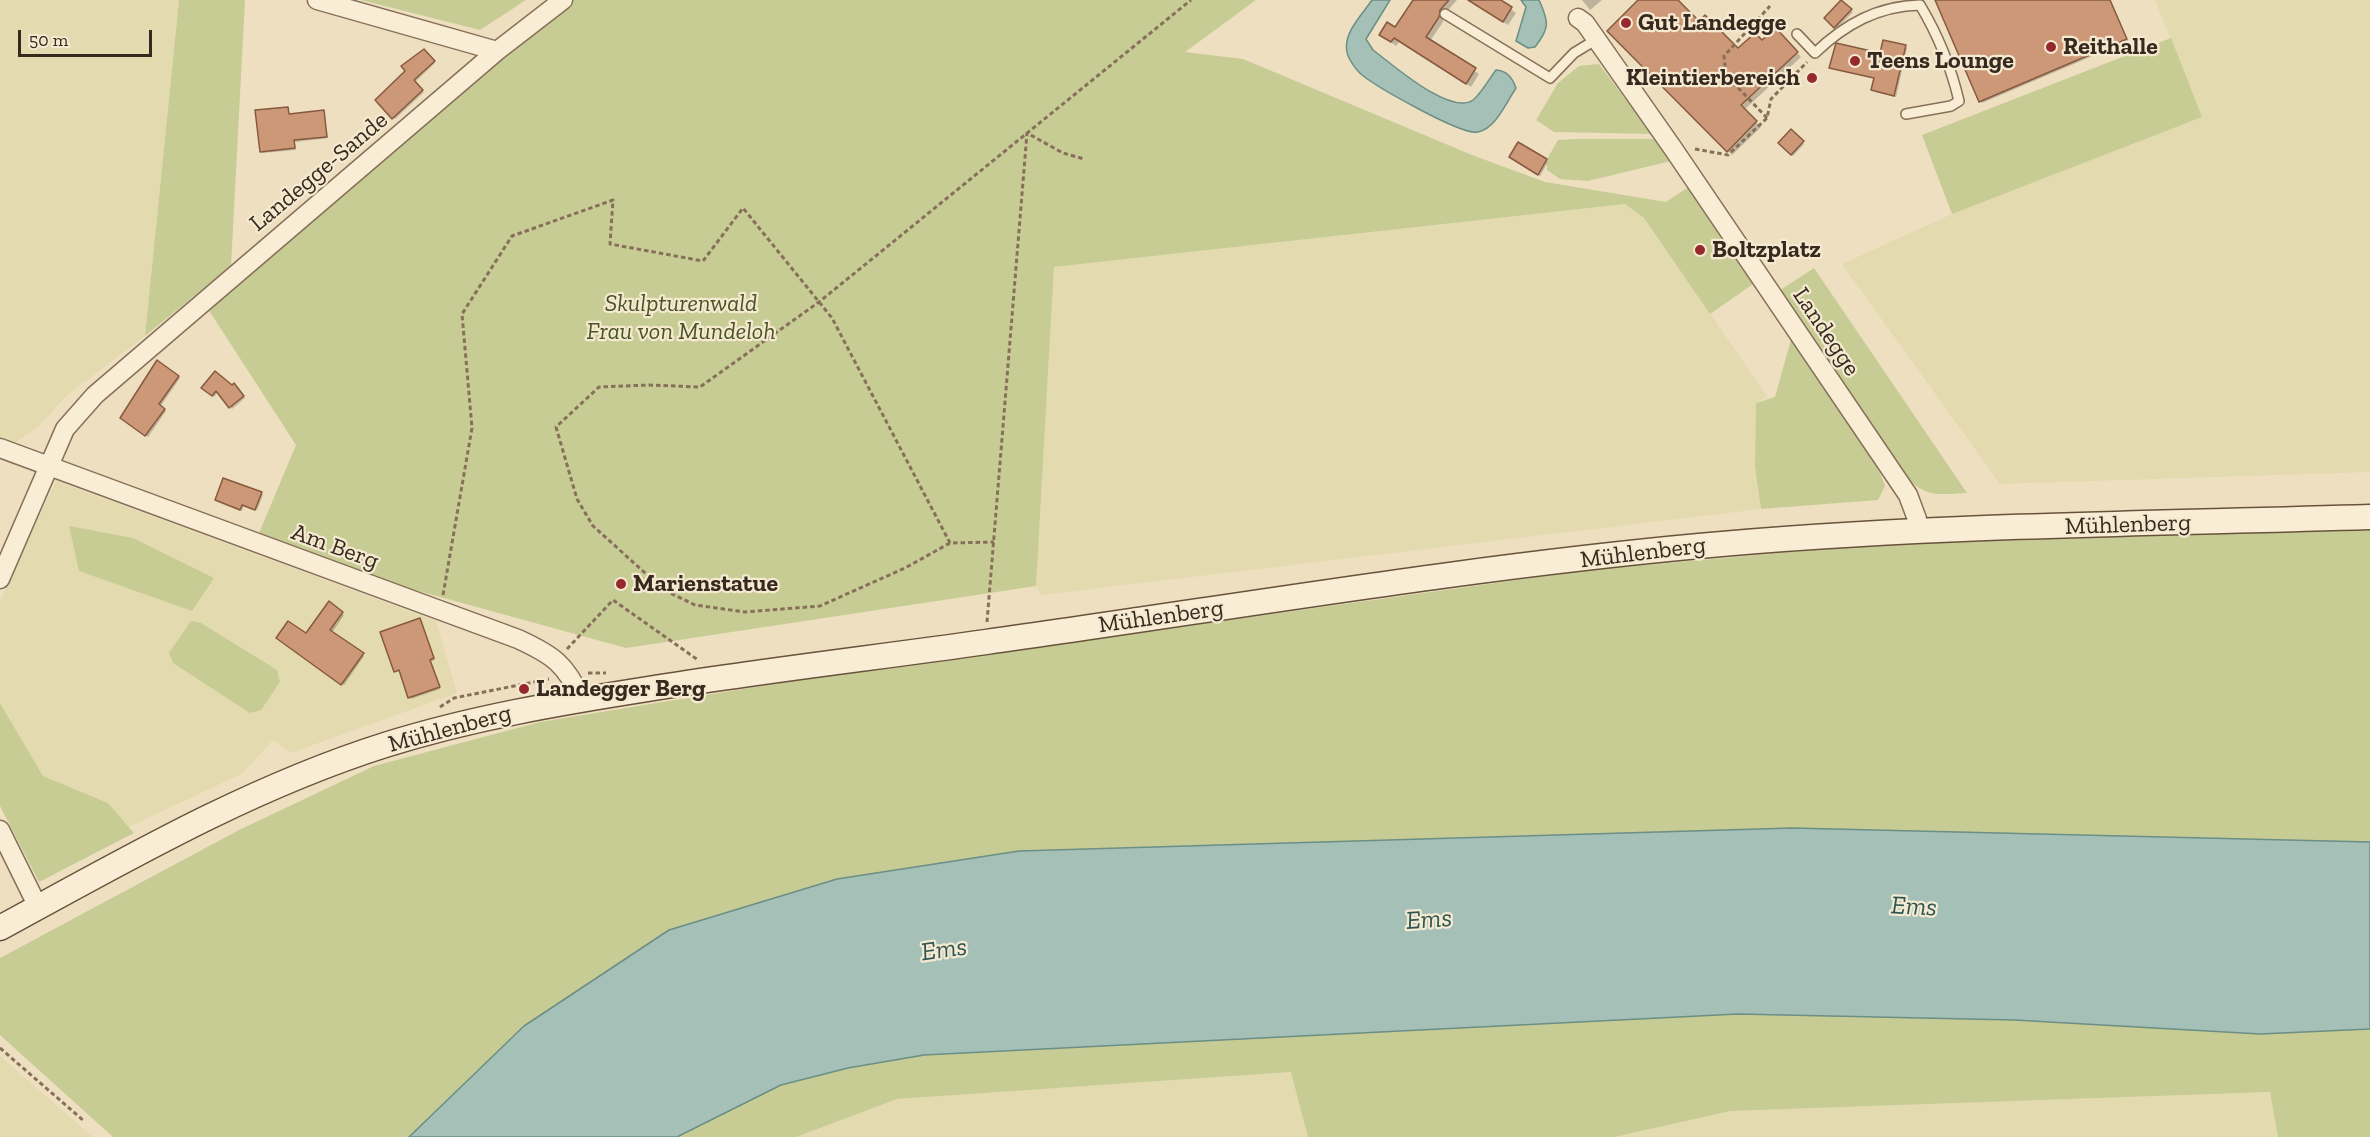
<!DOCTYPE html>
<meta charset="utf-8">
<style>
body{margin:0}
#map{position:relative;width:2370px;height:1137px;overflow:hidden;background:#eedfc1;font-family:"Zilla Slab",serif}
canvas{display:block}
.scale{position:absolute;left:18px;top:30px;width:134px;height:27px;box-sizing:border-box;border:3px solid #37291d;border-top:0;padding-left:8px;font-size:18px;line-height:21px;white-space:nowrap;color:#37291d;-webkit-text-stroke:4px #f5ead1;paint-order:stroke}
</style>
<div id="map">
<canvas width="2370" height="1137"></canvas>
<div class="scale">50 m</div>
</div>
<script>
const context = document.querySelector('canvas').getContext('2d');
context.lineJoin = 'round';
function fillPath(path, color) { context.fillStyle = color; context.fill(path, 'evenodd'); }
function strokePath(path, color, width, dash) { context.strokeStyle = color; context.lineWidth = width; context.lineCap = dash ? 'butt' : 'round'; context.setLineDash(dash || []); context.stroke(path); }
function write(font, color, halo, rows, align = 'center') {
  context.font = font + ' "Zilla Slab",serif'; context.lineWidth = 4.5; context.setLineDash([]); context.textBaseline = 'middle'; context.strokeStyle = halo; context.fillStyle = color; for (const [text, x, y, turn = 0] of rows) {
    context.save(); context.translate(x, y); context.rotate((+turn || 0) * Math.PI / 180); context.textAlign = isNaN(turn) ? turn : align; if (halo) context.strokeText(text, 0, 0); context.fillText(text, 0, 0); context.restore();
  }
}
fillPath(new Path2D(`
 M0,0H179L145,336L65,397L41,424L15,443L0,437Z
 M2155,0H2370V472L2000,484L1842,264L1952,214L2201,117Z
 M1625,204L1644,218L1767,396L1756,403L1755,467L1761,509L1041,595L1036,586L1054,267Z
 M56,481L436,621L457,693L291,753L273,740L243,773L129,827L108,803L43,776L0,703V601Z
 M0,1056L93,1137H0Z
 M1292,1072L1308,1137H796L897,1099Z
 M2270,1092L2278,1137H1615L1730,1111Z`), '#e3daaf');
fillPath(new Path2D(`
 M179,0H245L231,266L145,336Z
 M361,0H526L480,30Z
 M567,0H1256L1185,52L1243,59L1472,155L1545,182L1666,202L1690,186L1756,282L1710,314L1644,218L1625,204L1054,267L1036,586L626,648L371,578L257,538L296,445L208,309Z
 M2171,38L2202,117L1952,214L1922,135Z
 M1599,64L1652,134L1554,132L1536,120L1558,83L1579,66Z
 M1575,139H1655L1671,161L1588,181L1560,179L1547,170V159L1558,140Z
 M1814,268L1967,493C1942,494 1928,498 1909,480L1779,291Z
 M1792,336L1880,473L1885,486L1878,500L1761,509L1755,467L1756,403L1775,397Z
 M69,526L133,538L214,578L192,611L79,571Z
 M2370,528V842L1792,828L1019,851L837,879L669,930L524,1026L409,1137H113L0,1035V958L239,830L374,766L540,722L804,679L1589,570L1870,545Z
 M191,621L201,623L277,670L280,682L261,710L250,713L173,663L169,653Z
 M0,703L43,776L108,803L134,833L39,882L0,806Z
 M1738,1014L2014,1020L2260,1034L2370,1029V1137H2278L2270,1092L1730,1111L1615,1137H1308L1291,1072L897,1099L796,1137H678L781,1085L848,1068L924,1055Z`), '#c7cc95');
const water = new Path2D(`
 M1372,0H1390L1366,39L1373,50C1392,64 1450,116 1473,100C1481,94 1489,79 1496,70C1507,71 1512,77 1516,88C1506,103 1496,128 1478,132C1462,136 1377,87 1362,75C1357,71 1348,59 1347,52C1343,33 1361,16 1372,0Z
 M1521,0H1539C1549,22 1550,28 1535,47L1528,48L1516,41L1526,7Z
 M1792,828L2370,842V1029L2260,1034L2014,1020L1738,1014L924,1055L848,1068L781,1085L677,1137H409L524,1026L669,930L837,879L1019,851Z`);
fillPath(water, '#a4c0b7');
strokePath(water, '#6b8e85', 1.5);
fillPath(new Path2D(`
 M1415,0H1457L1443,16V22L1430,41L1479,74L1471,87L1399,42L1396,46L1381,35L1396,29Z
 M1468,0H1498L1516,13L1508,25Z
 M1582,0H1602L1590,10Z
 M1640,0H1676L1699,23L1738,51L1762,42L1776,30L1801,57L1744,110L1761,127L1732,155L1609,31Z
 M1937,0H2110L2128,41L1982,103Z
 M1842,2L1853,12L1837,28L1826,18Z
 M1905,47L1907,48L1896,97L1875,92V79L1831,67Z
 M424,51L435,63L414,83L424,92L395,119L377,100L407,71Z
 M287,108L290,116L323,112L328,138L295,142L296,150L263,153L261,151Z
 M1791,131L1804,144L1793,156L1780,143Z
 M1510,157L1546,160L1548,162L1540,176Z
 M178,377L180,378L160,407L166,411L148,437L124,420Z
 M234,385L245,398L232,409L218,392L214,397L203,388Z
 M261,493L263,495L257,510L244,505L242,511L217,500Z
 M329,603L344,615L332,633L364,656L344,685L280,640L306,635Z
 M421,622L435,660L431,661L440,689L411,699L401,672L396,671Z`), '#0003');
const building = new Path2D(`
 M1413,0H1449L1440,10L1439,17L1426,37L1476,68L1466,84L1394,38L1391,42L1379,35L1387,22L1395,27Z
 M1468,0H1501L1512,7L1503,22Z
 M1638,0H1678L1699,21L1705,15L1738,48L1755,33L1762,40L1776,28L1798,52L1741,105L1757,121L1727,152L1607,31Z
 M1841,0L1852,9L1834,28L1824,18Z
 M1935,0H2110L2127,39L1979,102Z
 M1883,40L1906,45L1894,96L1871,90L1874,78L1829,68L1836,43L1880,53Z
 M424,49L435,61L414,80L423,90L392,119L375,100L405,71L401,66Z
 M288,107L289,114L324,110L327,137L294,140L295,148L260,152L255,110Z
 M1791,129L1804,141L1791,155L1778,143Z
 M1518,142L1547,159L1538,175L1509,157Z
 M157,360L179,376L159,404L165,409L145,436L120,418Z
 M215,371L232,385L234,383L244,396L229,408L216,391L212,396L201,388Z
 M223,478L262,492L255,510L242,505L240,510L215,500Z
 M329,601L343,612L330,630L364,653L341,685L276,638L288,621L306,633Z
 M420,618L434,658L430,660L440,687L408,698L399,670L394,672L380,632Z`);
fillPath(building, '#cc9877');
strokePath(building, '#87593f', 1.5);
const service = new Path2D(`
 M1445,14L1550,78L1574,53L1597,39
 M1797,34L1815,53C1845,24 1878,6 1920,5C1938,35 1951,67 1959,101L1951,106L1906,114`);
const minor = new Path2D(`
 M317,0L497,51
 M1578,18L1585,23L1672,147L1908,495L1917,519V532
 M0,448L518,639C553,655 566,664 582,700
 M0,579L65,429L95,395L497,51L563,0
 M0,830L38,907`);
const secondary = new Path2D(`
 M0,928C125,860 249,788 385,745C471,718 559,703 648,689C760,671 873,658 986,642C1223,609 1461,568 1699,546C1922,525 2147,524 2370,517`);
strokePath(service, '#877059', 12);
strokePath(minor, '#877059', 21);
strokePath(secondary, '#69523c', 27);
strokePath(new Path2D(`
 M1767,118L1726,75L1724,56L1770,6
 M1695,149L1728,155L1767,118L1771,99L1807,62
 M950,543L905,568L820,606L745,612L695,605L664,590L593,526L577,499L556,427L599,387L649,385L700,387L819,302L1191,0
 M443,595L472,428L462,314L512,236L613,200L610,244L703,261L743,208L832,318L950,543L994,542
 M987,622L1027,133L1063,153L1084,159
 M567,649L613,600L698,660
 M588,673H606
 M440,707L454,698L549,679
 M0,1048L84,1121`), '#877059', 3, [4.5, 3]);
strokePath(service, '#f9edd5', 9);
strokePath(minor, '#f9edd5', 18);
strokePath(secondary, '#f9edd5', 24);
for (const [x, y, r, color] of [
 [1626,23,6,"#96292d"],
 [2051,47,6,"#96292d"],
 [1855,61,6,"#96292d"],
 [1812,78,6,"#96292d"],
 [1700,250,6,"#96292d"],
 [621,584,6,"#96292d"],
 [524,689,6,"#96292d"]
]) { const dot = new Path2D(); dot.arc(x, y, r, 0, 2 * Math.PI); context.fillStyle = color; context.fill(dot); strokePath(dot, '#f5ead1', 2); }
write('bold 24px', '#37291d', '#f5ead1', [
 ["Gut Landegge",1638,23],
 ["Reithalle",2063,47],
 ["Teens Lounge",1867,61],
 ["Kleintierbereich",1800,78,"right"],
 ["Boltzplatz",1712,250],
 ["Marienstatue",633,584],
 ["Landegger Berg",536,689]
], 'left');
write('24px', '#37291d', '#f5ead1', [
 ["Landegge-Sande",319,172,-40],
 ["Landegge",1826,332,56],
 ["Mühlenberg",2128,525,-2],
 ["Am Berg",335,547,20],
 ["Mühlenberg",1643,553,-7],
 ["Mühlenberg",1161,617,-8],
 ["Mühlenberg",450,729,-15]
]);
write('italic 24px', '#495424', '#f5ead1', [
 ["Skulpturenwald",681,304],
 ["Frau von Mundeloh",681,332]
]);
write('italic 26px', '#2c5753', '#f5ead1', [
 ["Ems",1914,907,3],
 ["Ems",1429,920,-4],
 ["Ems",944,950,-8]
]);
</script>
